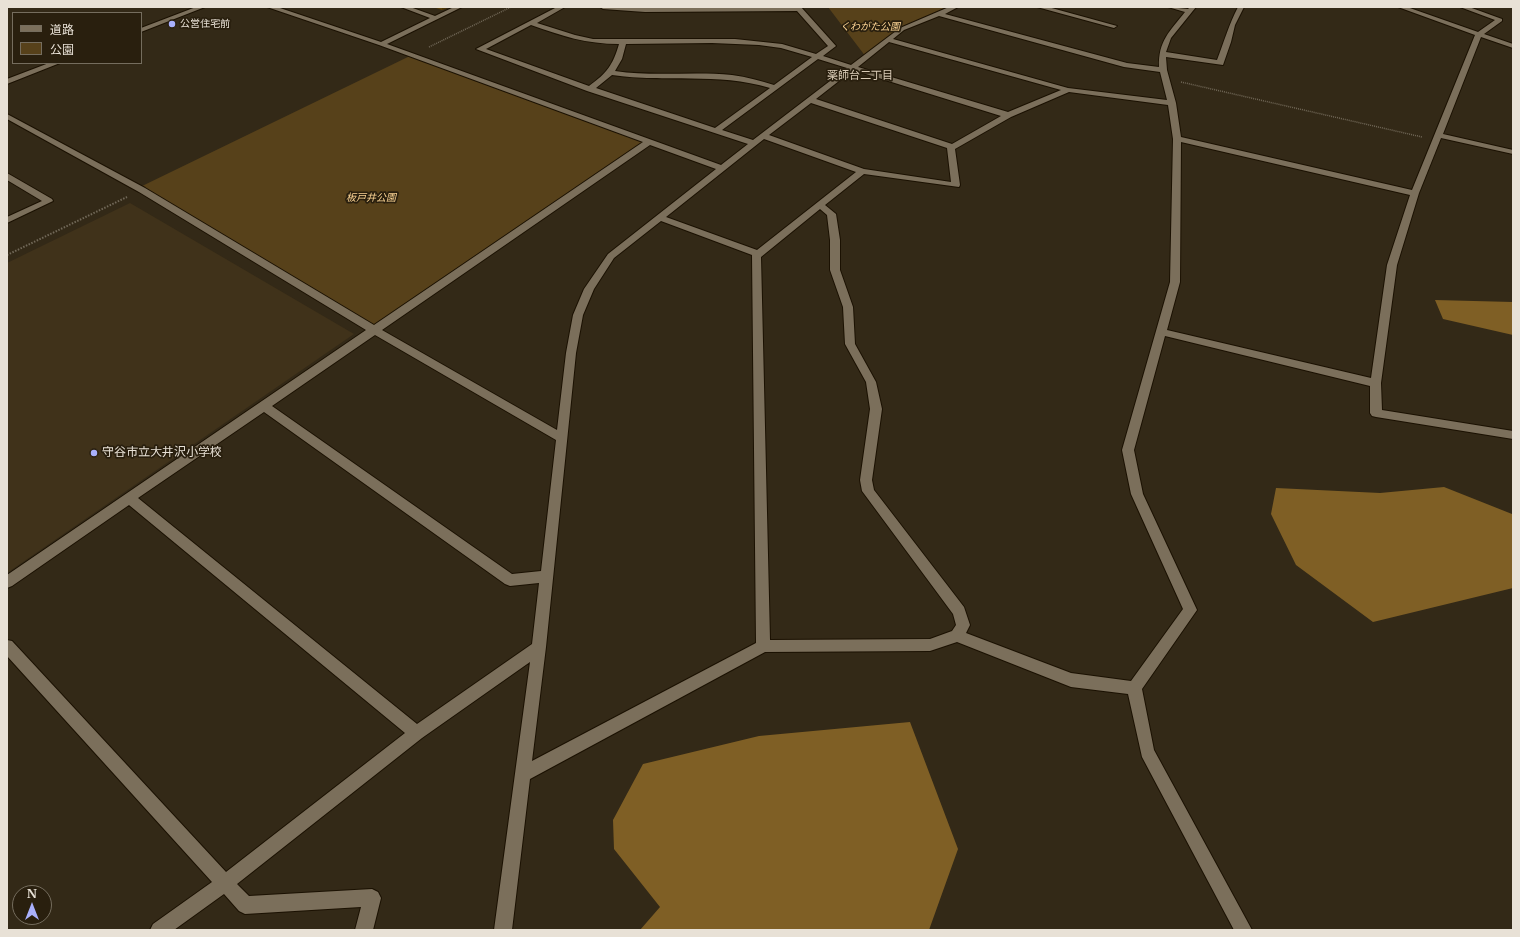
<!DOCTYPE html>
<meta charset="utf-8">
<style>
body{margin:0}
#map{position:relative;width:1520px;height:937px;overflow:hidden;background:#332917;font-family:"Libre Baskerville","Noto Sans JP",serif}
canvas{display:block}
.frame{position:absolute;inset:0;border:8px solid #e8e1d6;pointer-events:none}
.legend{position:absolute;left:12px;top:12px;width:130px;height:52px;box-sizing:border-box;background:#291f0e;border:1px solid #756d5e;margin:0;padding:5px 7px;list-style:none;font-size:12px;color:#e8e1d6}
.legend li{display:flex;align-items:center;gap:8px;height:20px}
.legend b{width:20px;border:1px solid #756d5e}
.north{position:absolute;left:12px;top:885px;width:40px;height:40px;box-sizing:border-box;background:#291f0e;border:1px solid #756d5e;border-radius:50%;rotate:0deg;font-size:11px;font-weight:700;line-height:16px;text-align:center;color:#e8e1d6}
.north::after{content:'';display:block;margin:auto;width:14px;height:18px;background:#a9b0fc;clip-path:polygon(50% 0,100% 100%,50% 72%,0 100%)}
</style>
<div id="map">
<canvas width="1520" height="937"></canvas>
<div class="frame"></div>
<ul class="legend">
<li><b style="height:5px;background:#7b6f5b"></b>道路</li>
<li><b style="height:11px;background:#57411a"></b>公園</li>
</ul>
<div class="north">N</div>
</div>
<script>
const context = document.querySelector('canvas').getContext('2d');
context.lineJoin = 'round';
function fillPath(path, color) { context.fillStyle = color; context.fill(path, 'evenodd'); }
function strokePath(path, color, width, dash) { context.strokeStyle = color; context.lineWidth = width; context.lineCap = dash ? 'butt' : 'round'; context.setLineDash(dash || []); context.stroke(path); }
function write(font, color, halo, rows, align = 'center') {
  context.font = font + ' "Libre Baskerville","Noto Sans JP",serif'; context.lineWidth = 3.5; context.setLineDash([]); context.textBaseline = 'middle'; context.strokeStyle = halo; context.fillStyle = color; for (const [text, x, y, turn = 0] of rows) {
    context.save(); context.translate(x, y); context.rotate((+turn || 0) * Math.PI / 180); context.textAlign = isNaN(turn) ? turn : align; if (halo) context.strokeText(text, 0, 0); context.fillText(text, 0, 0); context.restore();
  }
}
fillPath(new Path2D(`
 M130,203L354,334L7,573V263Z`), '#40321a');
fillPath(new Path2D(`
 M828,7H955L902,29L866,57Z
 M412,55L648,142L374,330L138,188Z`), '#57411a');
fillPath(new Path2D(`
 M1435,300L1513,302V335L1443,319Z
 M1444,487L1512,514L1513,506V588L1373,622L1296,565L1271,514L1276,488L1380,493Z
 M910,722L958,849L929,930H640L660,907L614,849L613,820L643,764L759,736Z`), '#7f5f25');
const minor = new Path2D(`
 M196,7H205L141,32V28Z
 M267,7H277L381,42L430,18L401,7H410L435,16L454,7H462L387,44L721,165L748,144L587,91L476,49L557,7H565L537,23L575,35L593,39H735L782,44L816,54L828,46L797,11L645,12L603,9L600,7H801L836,46L823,56L851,65L900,28L949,7H958L945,14L1127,63L1159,67C1158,41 1170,31 1185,12L1168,7L1188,9L1190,7H1196L1171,38L1166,52L1217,60C1224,42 1229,24 1238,7H1244L1235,25L1231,42L1223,65L1166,57L1167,70L1176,103L1181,137L1412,190L1475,35L1398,7H1407L1478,32L1495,20L1460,7H1469L1502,19V21L1484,34L1513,44V48L1481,37L1443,134L1513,150V154L1441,138L1419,193L1397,265L1381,383L1382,410L1513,431V439L1376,417L1372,416L1370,413V386L1165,336L1134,450L1143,494L1197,610L1142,689L1154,750L1252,930H1234L1142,757L1128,694L1071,687L957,642L930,651L765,652L530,779L512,930H494L530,662L422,738L237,884L249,896L372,889L378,892L381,898L373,930H355L361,907L245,914L239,911L224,894L174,930H150L153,924L212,882L7,656V640L12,641L226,872L405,733L129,505L12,586L7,588V575L366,330L139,192L7,119V114L145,188L374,325L643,142L379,45ZM939,16L1124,67L1160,72L1167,100L1068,88L893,39L904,30ZM531,25C562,36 586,44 619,44C613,65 607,73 589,86L486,49ZM889,42L1061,90L1008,112L858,67ZM712,43L759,45L781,48L812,57L774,85C761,81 747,77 732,75C693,71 654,77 615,71L622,59L626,44ZM818,59L847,68L753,140L722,130ZM853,70L1001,116L952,144L816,99ZM612,75C666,83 717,72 770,88L715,128L596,88ZM1069,92L1168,105L1173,139L1170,282L1122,450L1131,494L1183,609L1131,681L1071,673L966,633L970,625L964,607L874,490L872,480L882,409L876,382L855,344L853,307L840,270V240L836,214L825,205L864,174L959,187L960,185L955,149L1011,117ZM811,103L947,148L951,182L864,169L769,135ZM764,139L856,172L757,250L666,217ZM1181,142L1410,195L1387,265L1371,378L1167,330L1180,282ZM650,145L716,169L608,254L584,289L573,315L566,353L557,430L382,330ZM820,209L827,215L830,240V270L843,307L845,344L866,382L870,409L860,480L862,491L953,614L956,625L952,631L930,639L770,640L761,257ZM661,221L752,255L756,643L532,761L546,647L576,353L583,315L594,289L614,258ZM375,335L556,440L541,571L512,574L272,406ZM264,412L505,584L510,586L539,583L532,644L417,724L138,498Z
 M1037,7H1048L1117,26L1114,28Z
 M49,63H60L7,84V79Z
 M7,173L52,199L53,201L7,223V217L42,201L7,180Z`);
strokePath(minor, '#1b1102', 2);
strokePath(new Path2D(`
 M429,47L511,7
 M1181,82L1422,137`), '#716858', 1.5, [1, 1]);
strokePath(new Path2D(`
 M7,255L127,197`), '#716858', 2, [1.5, 1.5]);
fillPath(minor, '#7b6f5b');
fillPath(new Path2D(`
 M433,7H449L442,10Z`), '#5b4009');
fillPath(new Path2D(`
 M442,7H449L442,10Z`), '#4a3407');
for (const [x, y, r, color] of [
 [172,24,4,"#a9b0fc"],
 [94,453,4,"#a9b0fc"]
]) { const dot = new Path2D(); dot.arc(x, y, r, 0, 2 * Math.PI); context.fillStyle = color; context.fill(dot); strokePath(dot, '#291f0e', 1.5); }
write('10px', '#e8e1d6', '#291f0e', [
 ["公営住宅前",180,24]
], 'left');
write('italic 10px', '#fad292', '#291f0e', [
 ["くわがた公園",870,27],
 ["板戸井公園",371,198]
]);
write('11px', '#daccb7', '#291f0e', [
 ["薬師台二丁目",860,76]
]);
write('12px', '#e8e1d6', '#291f0e', [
 ["守谷市立大井沢小学校",102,453]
], 'left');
</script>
